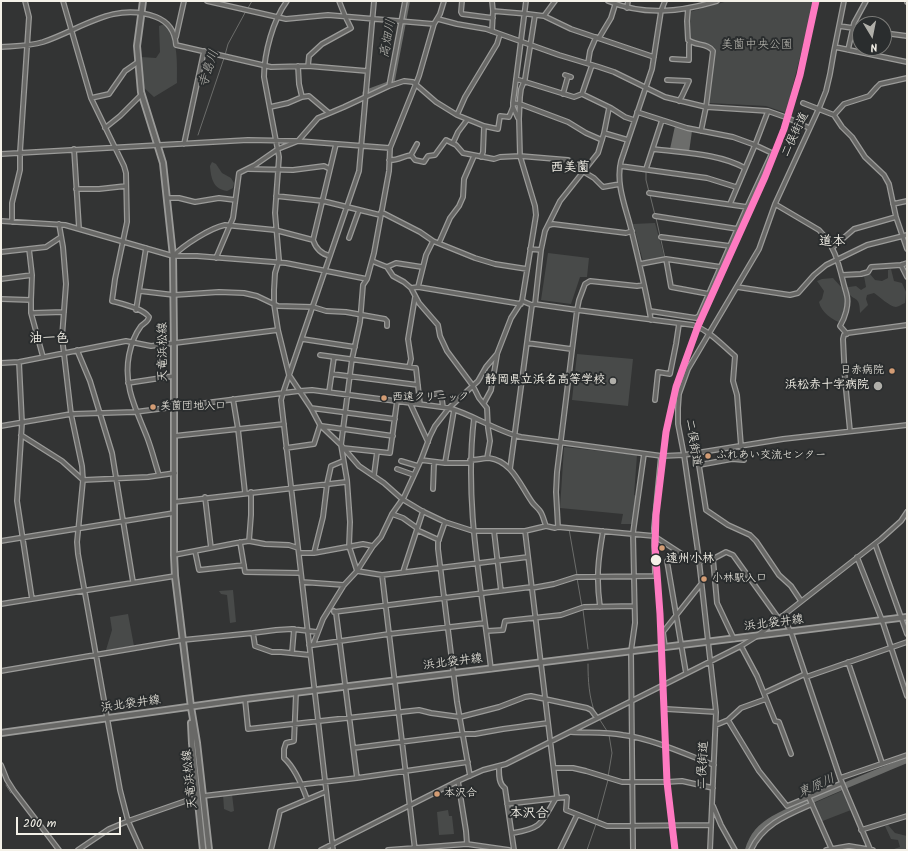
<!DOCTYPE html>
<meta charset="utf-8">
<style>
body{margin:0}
#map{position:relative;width:908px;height:851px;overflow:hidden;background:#333434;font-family:Kalam,sans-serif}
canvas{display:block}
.frame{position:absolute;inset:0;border:2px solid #f4f1e8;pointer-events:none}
.north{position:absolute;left:852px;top:16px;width:40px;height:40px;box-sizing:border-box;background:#2a2d2e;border:1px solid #7b7b78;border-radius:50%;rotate:170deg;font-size:11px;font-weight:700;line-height:16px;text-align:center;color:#f4f1e8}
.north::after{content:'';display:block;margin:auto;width:14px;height:18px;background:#b0afa9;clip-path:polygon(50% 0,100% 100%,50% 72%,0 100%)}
.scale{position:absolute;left:16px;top:817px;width:105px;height:18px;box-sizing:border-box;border:2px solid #f4f1e8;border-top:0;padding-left:5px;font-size:12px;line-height:14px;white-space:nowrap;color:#f4f1e8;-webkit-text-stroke:3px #2a2d2e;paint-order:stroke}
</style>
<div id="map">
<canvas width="908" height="851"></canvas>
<div class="frame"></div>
<div class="north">N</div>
<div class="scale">200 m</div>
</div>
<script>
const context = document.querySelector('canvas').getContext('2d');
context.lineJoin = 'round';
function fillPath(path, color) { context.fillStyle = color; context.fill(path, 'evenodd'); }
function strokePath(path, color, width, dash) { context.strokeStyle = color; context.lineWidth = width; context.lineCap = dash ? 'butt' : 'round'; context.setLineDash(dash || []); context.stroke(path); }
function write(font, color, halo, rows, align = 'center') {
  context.font = font + ' Kalam,"Klee One",sans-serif'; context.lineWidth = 4; context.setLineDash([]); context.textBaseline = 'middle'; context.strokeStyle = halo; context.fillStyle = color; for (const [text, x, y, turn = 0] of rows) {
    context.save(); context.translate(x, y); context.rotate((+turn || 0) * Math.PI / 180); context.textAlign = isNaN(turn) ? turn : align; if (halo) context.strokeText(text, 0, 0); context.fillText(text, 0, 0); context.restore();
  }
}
fillPath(new Path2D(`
 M728,1H814L786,113L766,106L709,103L713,51L688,40L689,12Z
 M164,24C179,35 177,66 177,83L154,97L142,86L141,57L156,58L160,52L159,26Z
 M212,162L216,164L222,173L231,178L234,183L233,188L227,191C213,189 211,178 210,166Z
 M655,223L664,256L662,258L643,261L633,224Z
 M548,253L589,258L587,277H580L571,304L541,300Z
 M891,269L894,281L902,283L906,292L905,303C902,304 898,307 896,307C890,307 879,296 874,293L867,295L866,299L868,305L860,313C860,294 853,302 848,292H846C849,306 850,310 842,323C833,321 821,312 819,302L822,299L824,291L817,281L822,279L833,278L842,288L856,286L861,290L866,287L864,276L870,274L875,280L882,281L888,278V270Z
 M577,354L633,359L628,406L572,400Z
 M564,447L637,455L634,495L637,496L633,524H621L623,514L560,508Z
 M233,590L236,622L230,623L227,595L221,594L219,591Z
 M128,614L134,646L106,650L112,630L110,617Z
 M844,790L851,810L820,822L812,804Z
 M223,794H232L234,811L231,812L224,809Z
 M448,810L449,816H452L454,834L439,835L437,812Z
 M888,825L895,833L907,836V850H891L900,847L898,840L891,839L885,826Z`), '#484a49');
fillPath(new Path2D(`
 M675,126L692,131L689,152L670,149Z`), '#6c6d6b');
strokePath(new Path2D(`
 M248,8L252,1
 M225,55L228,44L246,11
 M363,95V92
 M198,135L224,58
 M646,170V180L649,192
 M650,195L655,215
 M656,218L665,258
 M569,529L577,575
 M577,578L582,607
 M583,610L588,649
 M588,664C588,681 589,697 595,713
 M600,720L607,731
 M608,777L612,753L609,735
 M6,785L11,793
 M597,821L608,780
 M587,850L596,824`), '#6c6d6b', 1);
strokePath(new Path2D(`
 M392,80L407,1
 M368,92L387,85
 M748,850C750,843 753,837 758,831C769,819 785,813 799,806C835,789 871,775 907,760`), '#6c6d6b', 6);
const minor = new Path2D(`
 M63,1L91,98L124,166L126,173L127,222L115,279L112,301C123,304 142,308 149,317C148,322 144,323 141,326C135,334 131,345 129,355C123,386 136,409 147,437C152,450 155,463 159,475
 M207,1L286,19L328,15L434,24
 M287,1C273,20 264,53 264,77L279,157L275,213L279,260L275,273L274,290V304L278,330L289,375L311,408L320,425L341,445L359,466L384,483L402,499L422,511L445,522L473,531H525L546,526L555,528L558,527
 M444,1L440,14L434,24L419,76L390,148L389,171L374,253L367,279L363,285L360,322L352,359L341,445L347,480L350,522L349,546L357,571L382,575L528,557
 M462,1L461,12L462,14L493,18
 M492,1L493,11L492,31
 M608,1C644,16 680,12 717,1
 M907,1V2
 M627,8L628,1
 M688,9L687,21L688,40C696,46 708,43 713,51L706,107L701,131
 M493,11L528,14L544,16L571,29L654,57
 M544,16L555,1
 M438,19L457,24L486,29L559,55L599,67L614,72L665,97L706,107L768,111L788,118L809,128
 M839,26L860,29
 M884,33L907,36
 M176,37L184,1
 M599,38L611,18L615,5
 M1,47C15,46 30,46 43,42C82,29 114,1 156,17C169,22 175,32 176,45L271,67L308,66L367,71
 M835,47L907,62
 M848,50L854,23L866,1
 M672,59L689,60V44L690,42
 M588,63L590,51L596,37
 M298,66L299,84L302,97
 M308,66L309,56L322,44L351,28L345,16L339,1
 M565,75L571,77
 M516,79L574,97L582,94L592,65
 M667,80L689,81L682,96L679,101
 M389,86L405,1
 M563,94L568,76
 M582,94L611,108L625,117L634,120
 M91,98L109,94L125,71L138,62
 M513,103L520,104L568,122L586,133L602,140
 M803,103L834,115L842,127L852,137L865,157L884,175L889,184L896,217L907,249
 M270,107L288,103L302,97L309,96L329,113
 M637,112L687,128L733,137L755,145L768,111
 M457,115L465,97L497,44L500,34
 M834,115L844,104L869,96L877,87L880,84L907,78
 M518,118L513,107V103L526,1
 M105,128L120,116L142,94
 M604,133L609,108
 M453,143L458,132L467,120
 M184,144L204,51
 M74,149L79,228
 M653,149C683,153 718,153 745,168
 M1,154L248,140L298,141L390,148
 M411,155L415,160L424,162L428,156L435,155L446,140L456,145L463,153L494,159L500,157L520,156L568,160L570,161L573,167L583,172
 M481,157L483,152L484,126
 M389,160C397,161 403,156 411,155L417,144
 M620,166L707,178L736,187
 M248,169L293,170L324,166L330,169
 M646,169L662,120
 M584,172L594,178L603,187L620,184
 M76,189H99L126,186
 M649,193L747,207L699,316L696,318L650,311
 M276,196L323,201L380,215
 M167,198H179L195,202L219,198L235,200
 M730,204L755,145L772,153L747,207
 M775,204L819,230C834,245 838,261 843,281C844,286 846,291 847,296C849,305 845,318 840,326L847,334
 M893,204L907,201
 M381,212L420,232L433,241L475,258L495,264L527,269
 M655,216L738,229
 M1,221L65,225L173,256H197L286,263L367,279
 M12,222V203L20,170V152L29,17L25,1
 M59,224L63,247L66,284L62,337L71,414L82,466L83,480L77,542L78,554L120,790L128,821L141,850
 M549,225L553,224L626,233L632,231
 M661,237L730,246
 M349,238L359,210
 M313,240L336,144
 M439,243L450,218L459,206L463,197L464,179L474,156
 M832,248L854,229L896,217
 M530,249L541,250
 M1,252L46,247L61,237
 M173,256C184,245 210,228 225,225L275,230L313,240C316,249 321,254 330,256
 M216,258L233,218L239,173L255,165L278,149L298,141L318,118L344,107L389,86L404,81L413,82L436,102L457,115L484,126L498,129L500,116L509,117L513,107
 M666,259L671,287L709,294
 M372,261L387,267L393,276L404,282L411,288L419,303L438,325L440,336L447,351L473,386L479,398L487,408L488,428L490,441L487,458
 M640,264L666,259L721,267
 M901,265L907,277
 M387,267L396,263L422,267
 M842,275L861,274L868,272L871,267L901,265L907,263
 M1,279L32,275L29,249
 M418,287L426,255L433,241
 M737,287L790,295L798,293L814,275L826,265L867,245L907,235
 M411,288L418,287L521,304
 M140,291L174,295L219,292L244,293L257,296L278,306L313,307L326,311L346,312L385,319L387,321V326
 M1,299L31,300V313L43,357
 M31,300L32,275
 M522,301L532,305L535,304L577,310L579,300L585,284L590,281L637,286L644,285
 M535,304L541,250L545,231L560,201L598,153L604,133L628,140
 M136,310L146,248
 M31,313L64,312
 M651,320C646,290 639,262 632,233C627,210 615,185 621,161L652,69L661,11L665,1
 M302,339L355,347
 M527,343L571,349
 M77,350L90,381L112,453L133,582
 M320,355L416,368L420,404
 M19,362L126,341L151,346L278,330
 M1,363L19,362L22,423L17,501L32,599
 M409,367L411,359L408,339L415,297
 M332,374L418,385
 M128,383L174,376
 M329,392L334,357
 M435,394L441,393L443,407
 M233,399L238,429L245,493
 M655,400L658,372L670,374L676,344L679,324
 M410,403L428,442
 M484,403L491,390L497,355
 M311,408L395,419
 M474,418C464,502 481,585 491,669
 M1,426L71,414L135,412L299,391L312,390L449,408C474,415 496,431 521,437L662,456L684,455L783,439L907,425
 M322,426L393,436
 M850,431L845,380L843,339L844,335L848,333L907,325
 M21,435L62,461L83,480L148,477L175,473
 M174,436L284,424
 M286,448L314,444L320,425
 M343,448L390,453L397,401
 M697,453L706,510L728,525L750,535L756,541L779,575L791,586L801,601
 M421,460L445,463H470
 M470,460C475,460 485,458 489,458C512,461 520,485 532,502C534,505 538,508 540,511C543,515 544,521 546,526
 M401,461L418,466
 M445,463L454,410
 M397,469L414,475
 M510,469L532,305
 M374,475L377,452
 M433,489L434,462
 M205,497L211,548
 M174,502L346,482
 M392,514L403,518L417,528
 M445,522L438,542V549L457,702L470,776
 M417,530L439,540
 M494,531L501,591
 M525,531L557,797
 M1,541L174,513
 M249,541L251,515V492
 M240,542L245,572L301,573
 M875,544L907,634
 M195,551L199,570L244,565
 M299,553H314L363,544L373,546
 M314,553L323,517L327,484L331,466L343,461
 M174,555L236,543L249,541L265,544L289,545L298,548
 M857,557L882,620L907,696
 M698,558H688L654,536L558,527L556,492L557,472L577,310L693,325C710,331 722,345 735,356L733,381L737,395L741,446L744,460L732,459L699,465
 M713,559L717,603L734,639
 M699,561L713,559L726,552L733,555L779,619
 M403,572L423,511
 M382,575L415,850
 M302,582L344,585
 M532,588L554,584L576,577L655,576L654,528L661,456
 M1,604L175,576
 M600,607C596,578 598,560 603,531
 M334,611L336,613L357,778
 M334,612L531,587
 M782,616L791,632L840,778L870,849
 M487,631L503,630L505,621L561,615L584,607L634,606
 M253,633L255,646L272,652H281L310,655
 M309,645H313L323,619L344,585L357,571L373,546L381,537L392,514L404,497L421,460L430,436L435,426L449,408L478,381L486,367L497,354L511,318L522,301L536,215L535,206L520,156L519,119L520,97L521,89L525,79L535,15
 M313,645L389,634L485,623
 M741,646L757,676L775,721L779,722L791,754
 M665,647L663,632L701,584
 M292,653L294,629
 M848,662L882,763
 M1,671L183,640L253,633L276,630L292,629L317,632
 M686,673L667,561L669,559L687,558
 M806,677L907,642
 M296,693L294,741L286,743L284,749V758C295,768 302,785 307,799
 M764,693L805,674
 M245,699L248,729L419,710L431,713L460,717L499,707L525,697L531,696L587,708L591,710L597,718
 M666,709L716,712
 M728,720L759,771L787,806L842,783
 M716,725L728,720L741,708L766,699
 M571,732C588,733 606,732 623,735C653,739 685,754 714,765
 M354,748L463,734H475L503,729L548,723
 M1,765L7,780L14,791L59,850
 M499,766C499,773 498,784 505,788L514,850
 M554,768H573L586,771L622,782H667L682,781L713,788
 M840,778L907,755
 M458,781L466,831L467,844
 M203,796L357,778L468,762
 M809,798L832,850
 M507,804L567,797L566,810L607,826L711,825
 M713,806L721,825L735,850
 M861,830L907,816
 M513,833C543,828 541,823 556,798
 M78,850L109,829L128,821L197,797
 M271,850L280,811L325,792
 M321,850L458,781L483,770L506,764L741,646L757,636L881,539L901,521L907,512
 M333,850L281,400L283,393L359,171L374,1
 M388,850L467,844L509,850
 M560,850L577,815
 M633,850L631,651L635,623L633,533L644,454
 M710,850L716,712L698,552L684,455L678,424V408L679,394L688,369L759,249L775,204L820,106L826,91L830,74L834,51L844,1
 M751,850C763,824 787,815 812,804
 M826,850L849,846L873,850`);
const major = new Path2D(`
 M143,1L137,46L141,92L163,163L173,256L174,344V555L175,576L191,707L197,743L209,850
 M191,723L192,743L203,850
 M1,733L245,699L907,617`);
strokePath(minor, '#9b9b99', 6);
strokePath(major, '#9b9b99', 8);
strokePath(minor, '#686866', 3.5);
strokePath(major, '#686866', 4.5);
strokePath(new Path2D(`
 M675,850L667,782L660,614L655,546L656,515L666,432L676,387L698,326L765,177L784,129L800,75L816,1`), '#fe7ac1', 7);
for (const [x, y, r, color] of [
 [892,371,3.5,"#d39c74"],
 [613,381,4,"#b0afa9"],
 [878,386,5,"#b0afa9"],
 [384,398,3.5,"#d39c74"],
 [153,407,3.5,"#d39c74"],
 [708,456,3.5,"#d39c74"],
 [662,548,3.5,"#d39c74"],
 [656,560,6,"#f4f1e8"],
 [704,579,3.5,"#d39c74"],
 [437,794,3.5,"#d39c74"]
]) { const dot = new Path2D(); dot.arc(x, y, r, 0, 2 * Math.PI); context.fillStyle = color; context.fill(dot); strokePath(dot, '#2a2d2e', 1.5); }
write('11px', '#f4f1e8', '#2a2d2e', [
 ["日赤病院",884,371,"right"],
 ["西遠クリニック",392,398],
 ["美薗団地入口",160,407],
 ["ふれあい交流センター",716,456],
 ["小林駅入口",712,579],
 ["本沢合",444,794]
], 'left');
write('12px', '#b9b8b1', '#2a2d2e', [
 ["美薗中央公園",757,46]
]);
write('12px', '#f4f1e8', '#2a2d2e', [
 ["二俣街道",796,135,-65],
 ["天竜浜松線",164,352,-90],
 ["二俣街道",692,443,81],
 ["浜北袋井線",774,624,-7],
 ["浜北袋井線",453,663,-7],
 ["浜北袋井線",131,705,-8],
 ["二俣街道",704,765,-87],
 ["天竜浜松線",191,779,-96]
]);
write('bold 12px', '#f4f1e8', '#2a2d2e', [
 ["静岡県立浜名高等学校",605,381],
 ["浜松赤十字病院",869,386]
], 'right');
write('bold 12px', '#f4f1e8', '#2a2d2e', [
 ["遠州小林",666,560]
], 'left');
write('italic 13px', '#b3b2ac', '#2a2d2e', [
 ["高畑川",389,39,-79],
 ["寺島川",210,69,-72],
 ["東原川",817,787,-24]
]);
write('bold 13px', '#f4f1e8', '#2a2d2e', [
 ["西美薗",570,169],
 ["道本",832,243],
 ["油一色",49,340],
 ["本沢合",529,815]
]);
</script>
